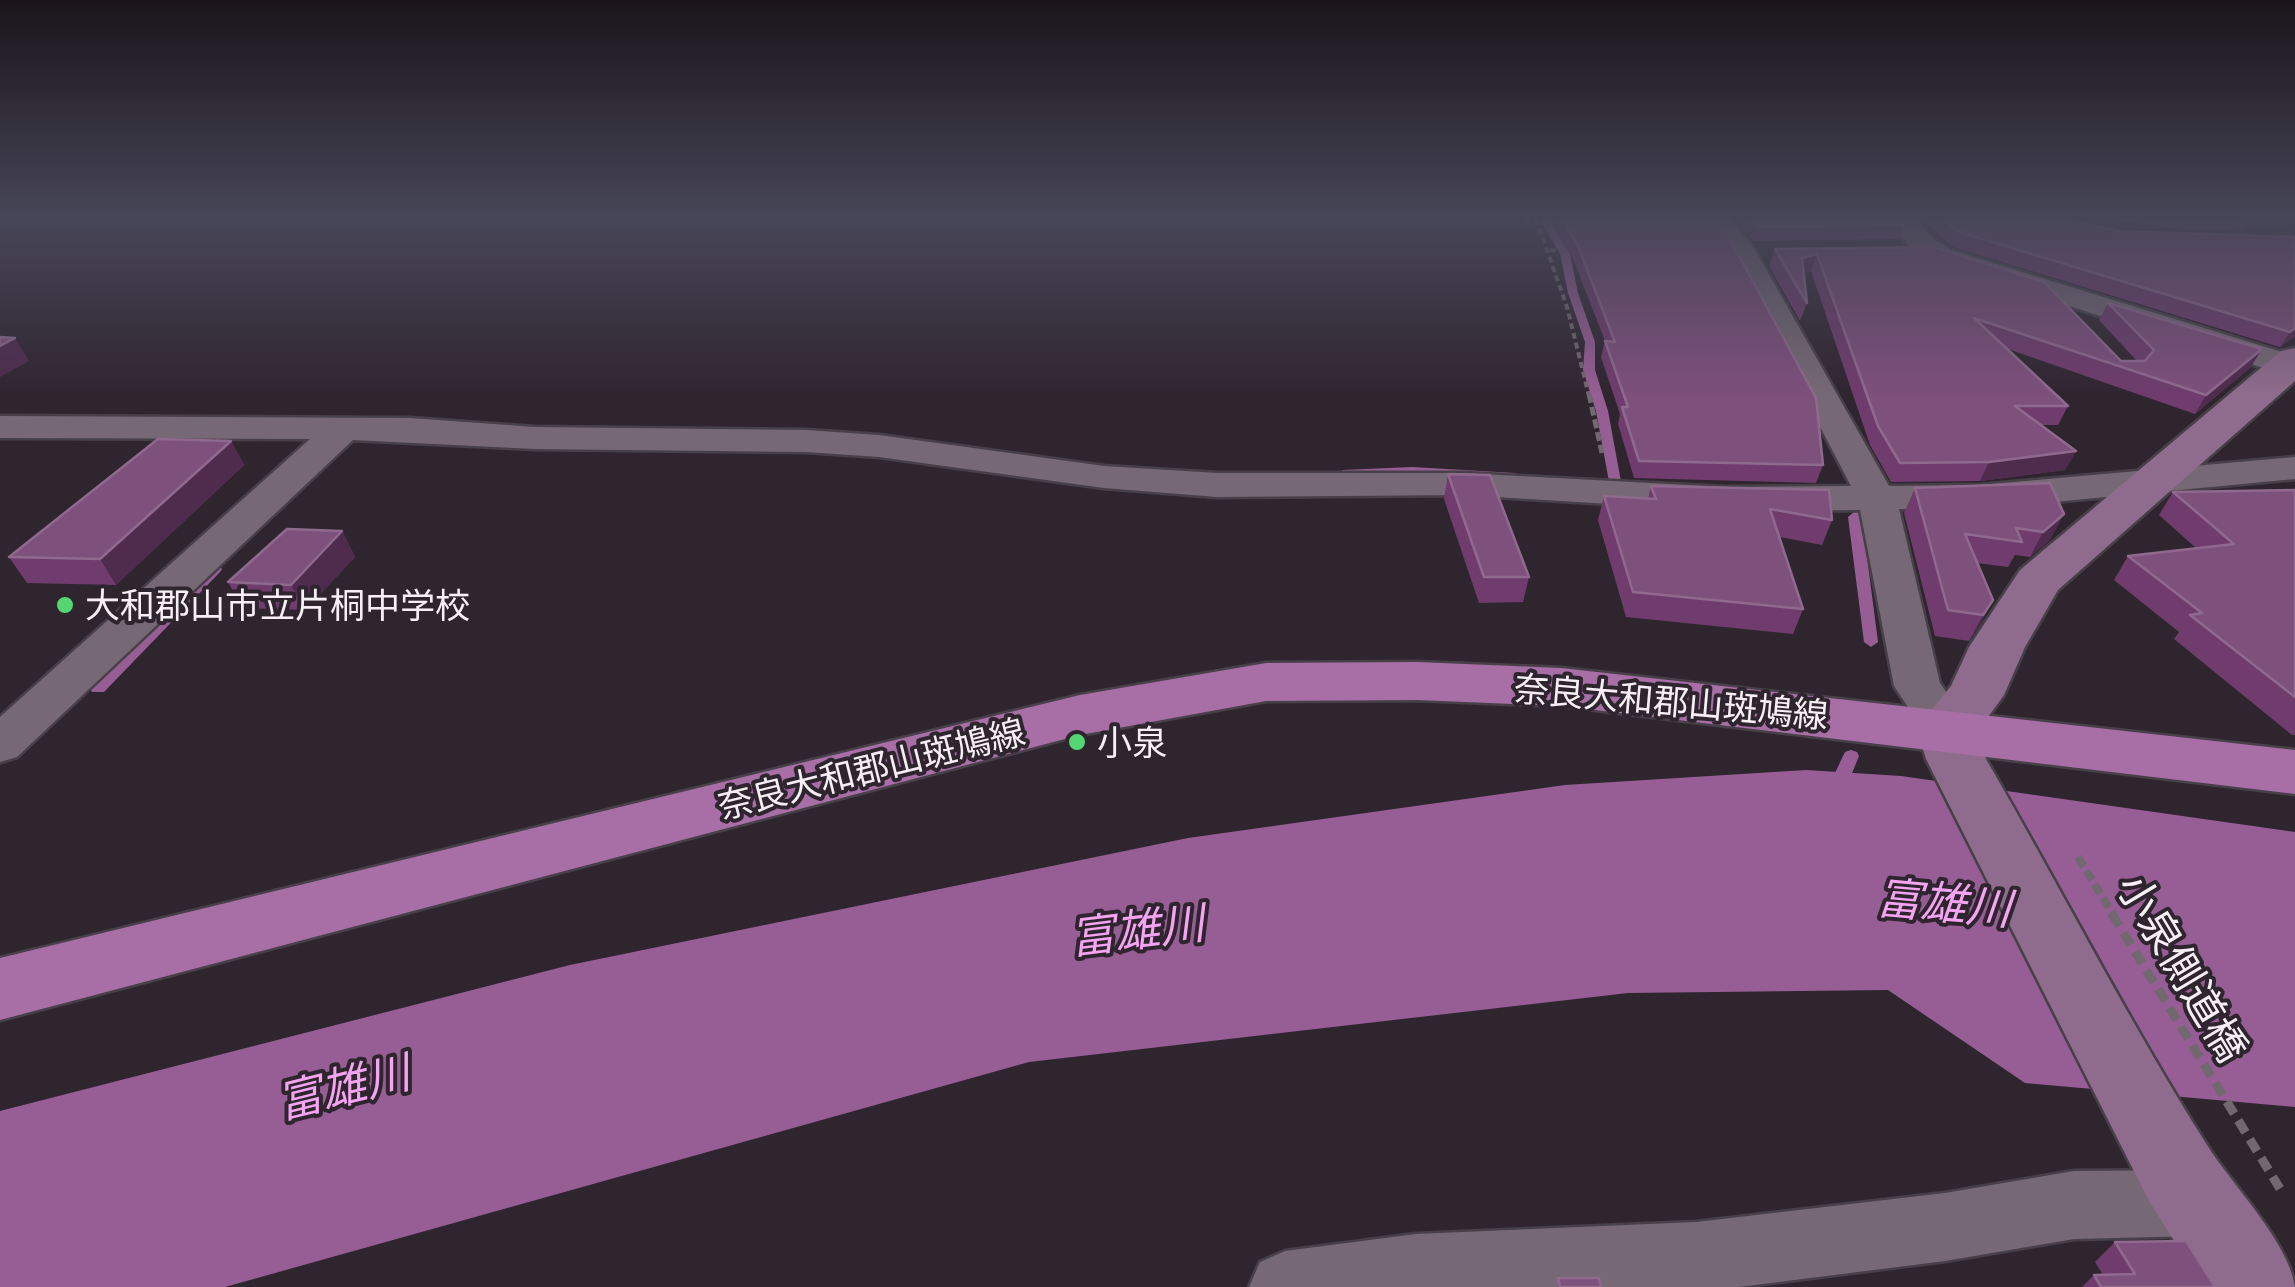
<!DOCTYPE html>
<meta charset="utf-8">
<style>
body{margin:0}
canvas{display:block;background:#2f252f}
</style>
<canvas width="2295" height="1287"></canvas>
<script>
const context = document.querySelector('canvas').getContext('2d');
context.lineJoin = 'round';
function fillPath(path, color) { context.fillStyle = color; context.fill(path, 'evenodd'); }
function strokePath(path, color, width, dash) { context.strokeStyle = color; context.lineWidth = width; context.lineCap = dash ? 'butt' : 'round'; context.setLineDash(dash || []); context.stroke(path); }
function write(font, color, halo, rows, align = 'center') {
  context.font = font + ' Georgia,"Noto Sans JP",serif'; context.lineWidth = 8; context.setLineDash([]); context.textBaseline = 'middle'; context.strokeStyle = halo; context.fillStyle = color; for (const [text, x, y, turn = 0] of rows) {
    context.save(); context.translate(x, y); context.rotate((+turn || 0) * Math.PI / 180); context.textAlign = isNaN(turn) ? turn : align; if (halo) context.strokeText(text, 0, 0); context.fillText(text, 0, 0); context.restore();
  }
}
fillPath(new Path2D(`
 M1806,770L1901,776L2295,832V1107L2025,1083L1888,990L1628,993L1029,1062L225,1287H0V1111L570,965L1188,838L1565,785Z`), '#975e95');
fillPath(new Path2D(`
 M1538,216H1547L1570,254L1578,293L1595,342V370L1608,411L1622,487L1621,490L1616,491L1610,487L1596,411L1583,370L1585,342L1568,293L1560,254Z
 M1412,467L1515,473L1521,477L1515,481L1412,475L1343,478L1337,474L1343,470Z
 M1878,505L1883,506L1885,509L1883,512L1869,513L1862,518L1878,642L1871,647L1864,642L1848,517L1861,506Z
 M215,565L220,566L222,569L220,572L104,692H92L90,688L92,684L210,566Z
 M1851,750L1857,752L1859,756L1846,788L1843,792H1831L1828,788L1843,756L1845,752Z`), '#975e95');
const minor = new Path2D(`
 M1700,216H1728L1754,248L1889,486L1980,485L2295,457V479L1980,509H1899L1940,683L1971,728L1964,740L1947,745L1930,740L1894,686L1860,510L1725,511L1463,495L1217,497L1104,488L879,457L806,452L535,449L353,440L17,757L0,762V717L310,439L0,438V416L410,418L535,427L806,430L879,435L1104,466L1217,473H1463L1725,487L1851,486L1731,256Z
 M1886,216H1914L1932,238L1951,250L2295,356V373L2276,372L1931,262L1912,250Z
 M2198,1170L2222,1179L2232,1203L2222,1227L2198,1236L2074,1239L1945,1261L1739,1287H1249L1260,1262L1285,1251L1416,1234L1696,1222L1945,1193L2074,1171Z`);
const secondary = new Path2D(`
 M2295,348V381L2058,590L2025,647L2004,695L1978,731L1986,759C2060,887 2128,1020 2207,1145C2232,1185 2288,1241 2295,1287H2203L2149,1201L1926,759L1917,728L1951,686L1969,647L2020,570L2281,351Z`);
const primary = new Path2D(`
 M1417,662L1561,668L2295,750V794L1561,706L1417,700L1266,701L1080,735L0,1020V958L1080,695L1266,663Z`);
strokePath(minor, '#484048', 5);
strokePath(secondary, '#484048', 5);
strokePath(primary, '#484048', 5);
strokePath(new Path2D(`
 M1414,216L1537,222L1567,307L1589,396
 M1550,250L1574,251`), '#716870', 4, [6, 4]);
strokePath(new Path2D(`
 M1589,394L1602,453`), '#716870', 5, [9, 4]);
strokePath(new Path2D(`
 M2078,857L2114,916`), '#716870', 8, [11, 5]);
strokePath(new Path2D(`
 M2112,914L2282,1192`), '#716870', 9, [14, 8]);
fillPath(minor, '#766975');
fillPath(secondary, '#8f6c8d');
fillPath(primary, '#a86ea6');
fillPath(new Path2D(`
 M1549,216H1711L1823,465L1816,483L1634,478L1618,424L1620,414L1601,357L1605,341L1574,261Z
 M1733,216H1899L1904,225L1899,239L1754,241Z
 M1918,216H2051L2119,231L2280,237L2295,336L2280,347L1953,247Z
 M2094,216H2249L2242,229L2180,230Z
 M1933,247L2121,361H2137L2099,320L2108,303L2251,367L2195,414L2008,349L2068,406L2058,425H2041L2076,451L2065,470L1980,481L1891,482L1870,445L1811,271L1803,273L1807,303L1800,321L1769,266L1775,249Z
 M231,441L244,465L116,585L27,583L9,557Z
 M1448,474L1529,577L1523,602L1479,603L1444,499Z
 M2050,483V540L2030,557L2015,555L2008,567L1977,563L1993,600L1979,626L1969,641L1935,636L1904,513L1915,488Z
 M1651,486L1832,520L1822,545L1780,537L1803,609L1793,634L1626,617L1598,520L1604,496L1648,499Z
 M2295,490V735H2292L2174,639L2179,632L2114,580L2128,556L2196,548L2159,515L2173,492Z
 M342,531L355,557L305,610L243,608L228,582Z
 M2115,1242L2215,1287H2082L2094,1275H2103L2095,1262Z`), '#6f3c6d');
fillPath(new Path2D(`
 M1817,254L1811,271L1796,274L1802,258Z
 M2295,328V336L2280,347L2290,332Z
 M15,338L29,361L0,377V346Z
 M2262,349L2251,367L2195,414L2206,395Z
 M231,441L244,465L116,585L100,559Z
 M2076,451L2065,470L1980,481L1989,462Z
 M2064,514L2050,540L2030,557L2043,532Z
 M342,531L355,557L305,610L291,585Z
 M1993,600L1979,626L1969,641L1983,615Z`), '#4f2b4e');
const building = new Path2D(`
 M1560,216H1711L1732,243L1816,398L1823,465L1639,461L1622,407H1628L1605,341L1615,342L1578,246Z
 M1749,216H1899L1904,225L1758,227Z
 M1940,216H2051L2119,231L2295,237V328L2290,332L1959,232Z
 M1933,247L2044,282L2121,361H2145L2154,350L2108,303L2262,349L2206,395L1974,318L2068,406H2015L2076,451L1989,462L1900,463L1878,426L1817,254L1802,258L1807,303L1775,249Z
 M0,337L15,338L0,346Z
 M158,439L231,441L100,559L9,557Z
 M1448,474L1490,475L1529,577H1484Z
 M2050,483L2064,514L2043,532L2016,528L2022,542L1965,534L1993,600L1983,615L1948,610L1915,488Z
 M1651,486L1829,490L1832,520L1770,509L1803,609L1633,592L1604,496L1656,499Z
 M2295,490V697L2190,615L2202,613L2128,556L2234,544L2173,492Z
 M287,529L342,531L291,585L228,582Z
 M2186,1241L2215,1287H2101L2094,1275L2135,1274L2115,1242Z
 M1558,1278H1599L1601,1287H1560Z`);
fillPath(building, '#7e507c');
strokePath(building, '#90698f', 2.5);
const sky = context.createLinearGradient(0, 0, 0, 396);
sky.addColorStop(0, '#1a141a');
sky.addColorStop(0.55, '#474658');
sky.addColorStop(1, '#47465800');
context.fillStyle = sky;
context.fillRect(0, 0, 2295, 396);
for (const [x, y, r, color] of [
 [65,605,10,"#54d672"],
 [1077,742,10,"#54d672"]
]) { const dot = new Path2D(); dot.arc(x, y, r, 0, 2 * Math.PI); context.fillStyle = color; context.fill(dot); strokePath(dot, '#2f252f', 4); }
write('35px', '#f6eff5', '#2f252f', [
 ["大和郡山市立片桐中学校",85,605],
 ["小泉",1097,742]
], 'left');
write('35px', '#f6eff5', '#2f252f', [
 ["奈良大和郡山斑鳩線",1671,701,5],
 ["奈良大和郡山斑鳩線",871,768,-14]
]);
write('42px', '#f6eff5', '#2f252f', [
 ["小泉側道橋",2183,967,59]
]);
write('italic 45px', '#f5a4f1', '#2f252f', [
 ["富雄川",1944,902,5],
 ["富雄川",1137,929,-7],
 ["富雄川",343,1086,-14]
]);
</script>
